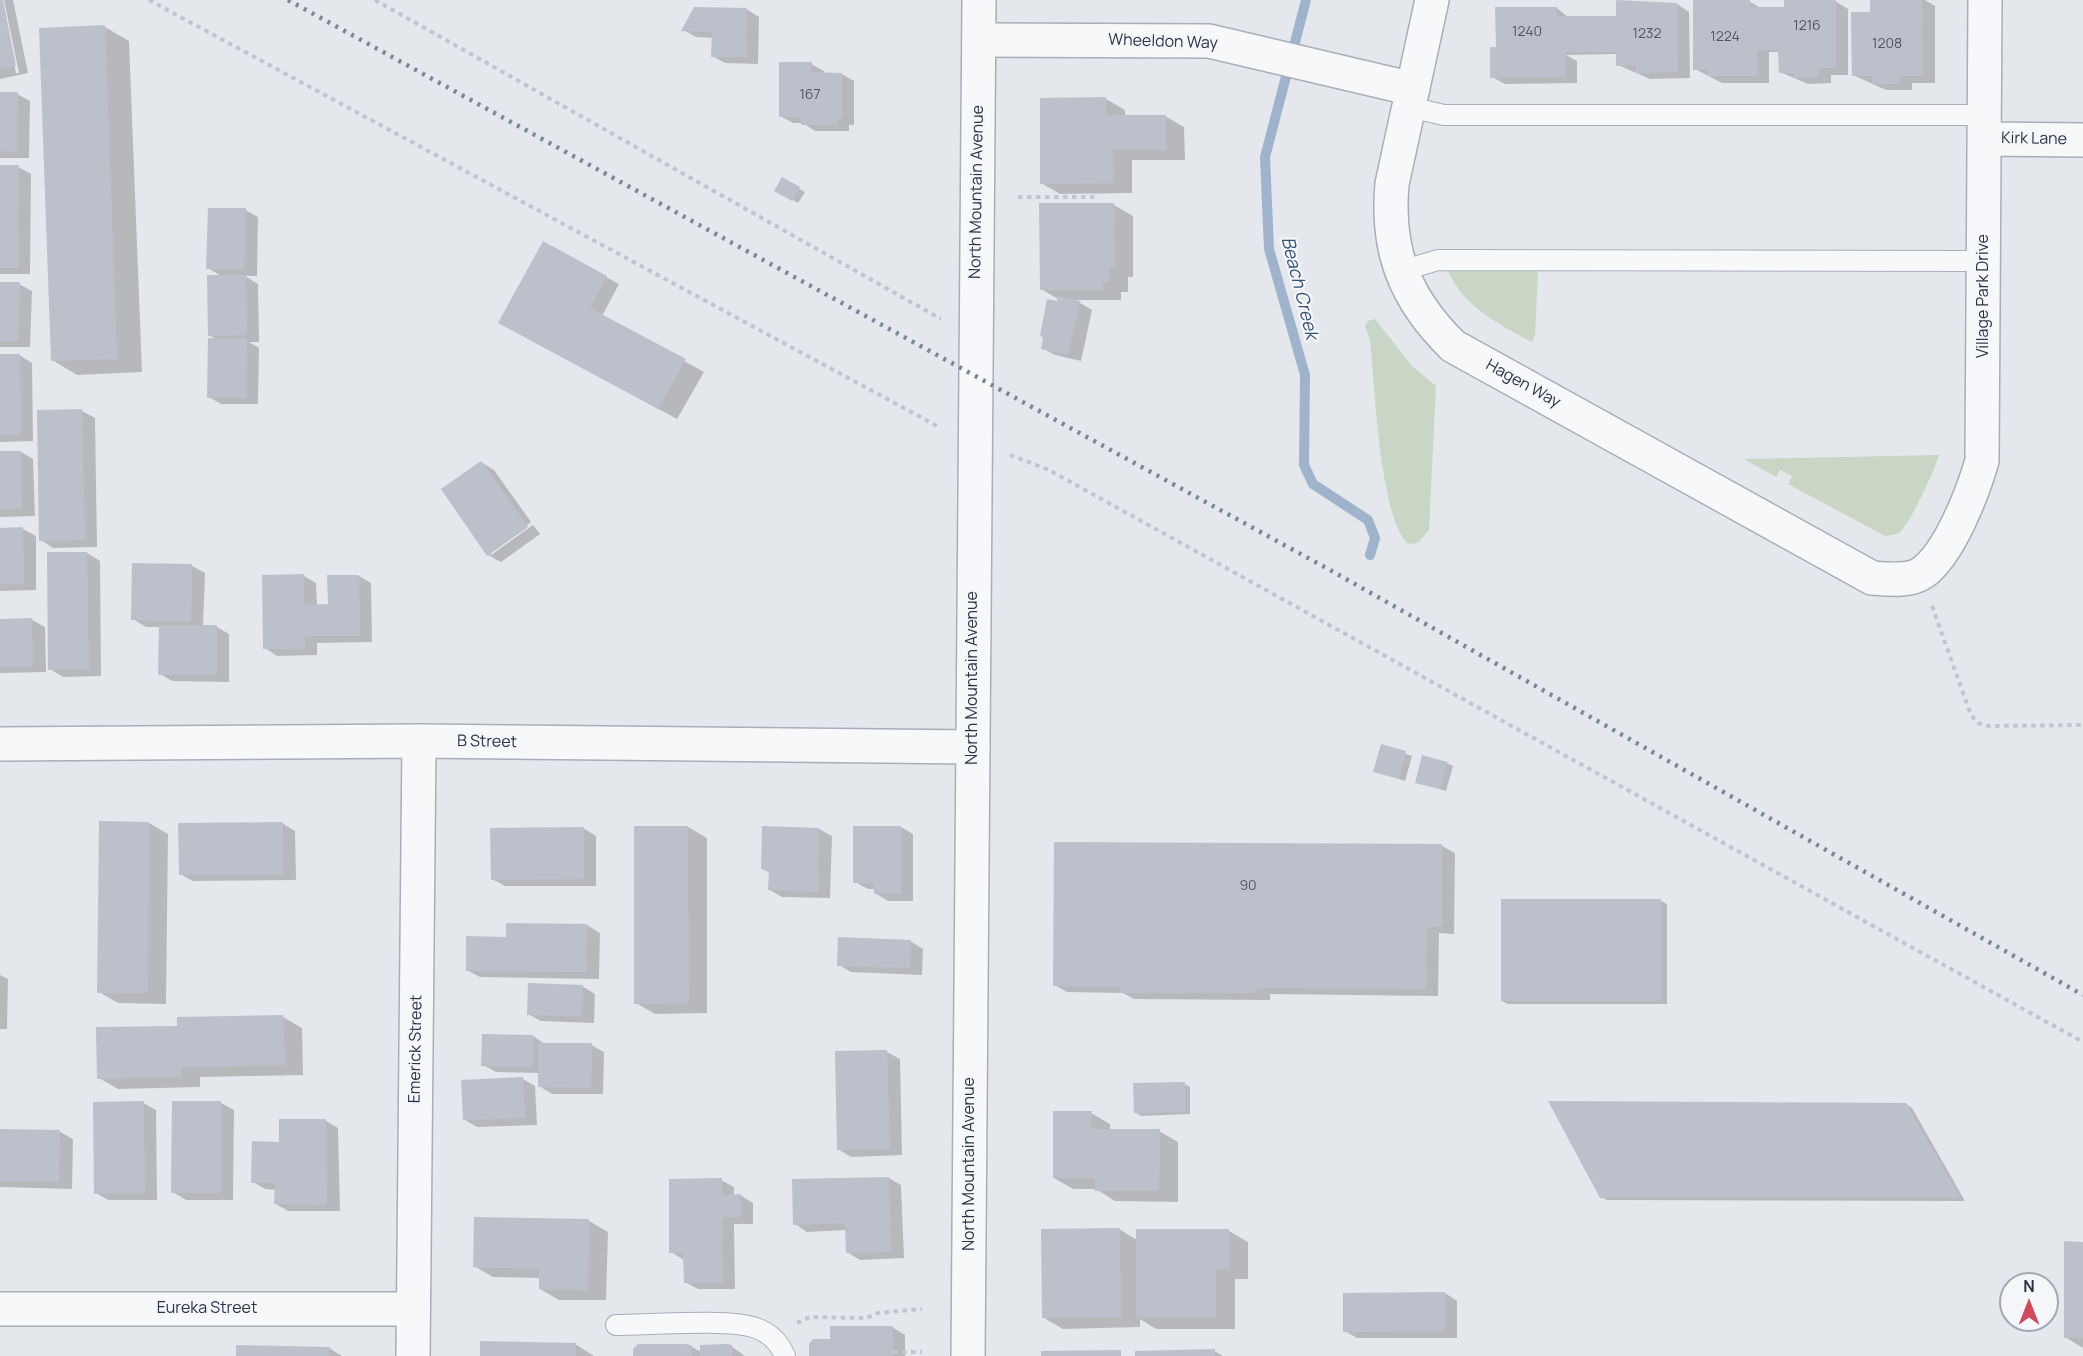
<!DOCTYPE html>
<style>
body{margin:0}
#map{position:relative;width:2083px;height:1356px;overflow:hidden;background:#e4e7ec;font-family:Manrope,sans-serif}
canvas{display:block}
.north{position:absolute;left:1999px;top:1272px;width:60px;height:60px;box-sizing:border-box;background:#f4f6f9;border:2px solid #a4a8b1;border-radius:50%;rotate:0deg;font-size:16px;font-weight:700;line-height:24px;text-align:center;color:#2b3445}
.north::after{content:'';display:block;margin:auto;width:21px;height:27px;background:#d1495b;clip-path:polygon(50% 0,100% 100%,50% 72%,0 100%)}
</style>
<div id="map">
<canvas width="2083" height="1356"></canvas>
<div class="north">N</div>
</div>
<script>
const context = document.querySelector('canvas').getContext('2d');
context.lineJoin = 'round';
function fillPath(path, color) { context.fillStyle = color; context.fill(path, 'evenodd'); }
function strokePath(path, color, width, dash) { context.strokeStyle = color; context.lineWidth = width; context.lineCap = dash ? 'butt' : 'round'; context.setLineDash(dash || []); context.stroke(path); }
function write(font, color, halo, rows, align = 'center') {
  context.font = font + ' Manrope,sans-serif'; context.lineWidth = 4.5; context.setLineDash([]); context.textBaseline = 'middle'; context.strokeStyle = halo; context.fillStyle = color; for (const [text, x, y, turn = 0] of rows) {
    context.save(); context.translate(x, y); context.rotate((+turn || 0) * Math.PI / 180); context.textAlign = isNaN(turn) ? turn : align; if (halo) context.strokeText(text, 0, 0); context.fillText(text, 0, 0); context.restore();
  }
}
fillPath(new Path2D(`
 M1448,271H1538L1535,335L1532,342C1498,324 1464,307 1448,271Z
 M1375,319L1412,366L1436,386L1429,530L1418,543L1408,544C1379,514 1375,386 1370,340L1365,326L1368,321Z
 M1939,455C1935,469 1910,525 1899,533C1895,535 1889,535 1885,536L1788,484L1792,476L1780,470L1776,477L1744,459Z`), '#c9d6c5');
fillPath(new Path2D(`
 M0,0L16,73H19L4,0H13L28,73L0,79Z
 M1872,0H1925L1935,6V83H1912V90H1886L1853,75L1872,13Z
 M1835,1L1848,9V75H1831V83L1808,84L1780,72V52H1769V83H1722L1695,69L1694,2H1750L1761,8H1786Z
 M1677,4L1689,12L1690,78L1650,79L1618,65L1617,54L1566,55L1577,61V83L1505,84L1492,77L1497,49L1557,8L1569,18L1617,19Z
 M746,9L759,17L758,64L725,63L712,56L713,38L696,37L683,30Z
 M105,27L129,41L142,372L77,375L52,360Z
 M811,64L824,71V74H842L854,81V125H849V131H815L803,123H793L780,116Z
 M0,94H17L30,101L29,158H0Z
 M1106,99L1125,110V116H1165L1184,127L1185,160H1132V193L1060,194L1041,183Z
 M0,166L18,167L31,174L30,274H0Z
 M782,179L805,192L798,203L776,190Z
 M1114,205L1133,216V277H1128V292H1121V300H1075L1092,310L1081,361L1055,355L1042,348L1058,299L1041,289Z
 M245,210L258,217L257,276H245L258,284L259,342H249L259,348L258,404H221L209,397L218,340L209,335L221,276L208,268Z
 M606,277L619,284L602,316L704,372L677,419L519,333Z
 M0,283L19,284L32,291L30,347H0Z
 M19,355L32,363L33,441L0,442V356Z
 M82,411L95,418L97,547L53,548L41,540Z
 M0,452H21L33,459L35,516L0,517Z
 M481,462L494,470L531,522L491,551V555L533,525L540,534L501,562L488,555L443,489Z
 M0,529H23L36,536V590L0,591Z
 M87,553L100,561L101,676L63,677L50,669L49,554Z
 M134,564L192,566L205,573L203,627H217L229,634V682L172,681L160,674V627H146L133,619Z
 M304,576L316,583L317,606H329L359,576L371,583L372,642L317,643V655L277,656L265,648Z
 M32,620L45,627L46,672L0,673V621Z
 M1382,746L1412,756L1405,781L1375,771Z
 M1447,763L1453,766L1446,791L1416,782Z
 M149,823L168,834L166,1004L118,1003L99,992Z
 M282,823L295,831L296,880L193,881L180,874Z
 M688,827L707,838V1013L655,1014L636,1003Z
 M901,827L913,834V901H888L875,893V889H868L855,882Z
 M583,828L596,836V886H505L492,879Z
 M763,828L819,829L832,836L830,898L782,897L770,890V873L762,869Z
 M1442,846L1455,853L1454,934L1439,933L1438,996L1270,994V1000L1134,999L1123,993L1067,992L1055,985Z
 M1502,901H1661L1667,904V1004H1508L1502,1001Z
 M587,925L600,933L599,979L480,977L467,970L507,938Z
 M910,941L923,949L922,975L851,972L839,965Z
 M0,975L8,979L7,1029H0Z
 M582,986L595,994L594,1023L541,1021L528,1014Z
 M283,1017L302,1028L303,1075L200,1077V1087L118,1089L99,1078L179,1027Z
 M533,1036L545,1044L591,1045L604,1052L603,1094H552L539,1086V1073L496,1072L483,1065Z
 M887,1052L900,1059L902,1155L851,1157L838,1149Z
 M523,1079L535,1086L537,1125L477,1127L465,1120Z
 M1184,1084L1190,1087V1114L1141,1116L1135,1112Z
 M143,1103L156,1110L157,1200H108L96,1193Z
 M221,1103L234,1110L233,1200H186L173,1192Z
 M1906,1104L1912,1108L1965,1201L1607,1200L1601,1197Z
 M1091,1113L1110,1124V1130L1159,1131L1178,1142V1202L1115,1201L1096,1189H1073L1054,1178Z
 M326,1121L338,1128L340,1211H288L276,1204V1190L265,1189L253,1182L281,1144Z
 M0,1131L60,1132L73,1139L72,1189L0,1187Z
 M889,1178L901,1185L904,1258L860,1260L847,1252L846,1230L807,1232L795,1224Z
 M721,1180L734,1187V1196L740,1195L753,1203V1224H734L735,1289H698L685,1282L684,1260L671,1252Z
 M589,1221L608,1232L606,1300H559L540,1289V1278L493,1277L474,1266Z
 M1119,1229L1137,1240V1231H1229L1248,1242V1279H1235V1329H1156L1140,1319V1327L1063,1329L1044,1318Z
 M2083,1243V1348L2065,1337Z
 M1445,1293L1457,1301V1338H1357L1345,1331Z
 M892,1327L905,1335V1356H812L831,1340Z
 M575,1344L594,1356H481Z
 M731,1346L745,1356H634L692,1347L701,1352Z
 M329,1348L342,1356H237Z
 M1214,1351L1223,1356H1137Z`), '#0003');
strokePath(new Path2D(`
 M1306,0L1265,157L1269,249L1305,375L1304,465L1313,484L1368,520L1375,538L1370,555`), '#9fb4cc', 10);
fillPath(new Path2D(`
 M0,0H3L16,66L0,69Z
 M1616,0L1677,3L1678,72L1636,73V65L1616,66V52H1565V77L1490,78V47H1496L1495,7H1557V16H1616Z
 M1693,0H1750V7H1784V0H1836V68H1819V77L1794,78V73H1779L1778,50H1757V76H1708V70H1693Z
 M1870,0H1922L1923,76H1900V84H1872V76H1852L1851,12H1870Z
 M694,7L747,8L746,57H711L712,32L681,31Z
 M105,25L117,359L51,361L39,28Z
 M779,62H812L811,72L842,73V119H837V125H801V117H779Z
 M0,92H18L17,152L0,151Z
 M1106,97V115H1166V150H1113L1114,183L1040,184V98Z
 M0,165H19L18,268H0Z
 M782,177L800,187L792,201L774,191Z
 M1039,203H1114L1115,267H1109V282H1103V290H1040Z
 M208,208H246L244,270L206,269Z
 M543,241L607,276L590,308L686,359L658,409L498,323Z
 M207,275H246L247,335L208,336Z
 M0,282H20L18,341H0Z
 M1057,296L1080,301L1068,355L1041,349L1043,337L1040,336L1047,299L1057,301Z
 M208,338L247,339L246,398H207Z
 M0,354H20L21,435H0Z
 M82,409L85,540L39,541L37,410Z
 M0,451H21L22,509L0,510Z
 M481,461L528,527L487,556L441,489Z
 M23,527L24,584H0V528Z
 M47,552H87L89,670H48Z
 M132,563L192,564L191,622L131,620Z
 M304,574V605L328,604L327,575H359L360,636H305V649H263L262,575Z
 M32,618L33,666L0,667V619Z
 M159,625H217V675H158Z
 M1381,744L1406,751L1399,779L1373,772Z
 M1422,755L1447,762L1440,789L1415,783Z
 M99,821L149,822L148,993H97Z
 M283,822V874L179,875L178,823Z
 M634,826H688L689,1003L634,1004Z
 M762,826L819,828L818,892L768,890L769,870L761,869Z
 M853,826H901V894H874V883H853Z
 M584,827V879L491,880L490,828Z
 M1054,842L1442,844V927H1427L1426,989L1257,988V993H1120V987L1053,986Z
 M1501,899H1661V1001H1501Z
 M506,923L587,924L586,972L466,971V936L506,937Z
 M838,937L911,940L910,968L837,966Z
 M528,983L583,985L582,1016L527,1015Z
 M283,1015L285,1065L181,1067V1077L97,1079L96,1027L177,1026V1017Z
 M482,1034L533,1035V1067L481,1066Z
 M538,1043H592L591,1088L538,1087Z
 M887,1050L890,1149L837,1150L835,1051Z
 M523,1077L525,1118L463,1120L461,1080Z
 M1185,1082V1112L1134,1113L1133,1083Z
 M144,1101L145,1193L94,1194L93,1102Z
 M172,1101H221V1193H171Z
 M1548,1101L1906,1103L1961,1198H1600Z
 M1053,1111H1092L1091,1129H1160L1159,1191H1095V1178H1053Z
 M279,1119H326L327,1205L274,1204L275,1183H251L252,1141L279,1142Z
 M0,1129L60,1130L59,1182L0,1181Z
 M889,1177L891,1252L846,1253L845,1223L793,1225L792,1179Z
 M722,1178V1195L741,1194V1217H722L723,1283H684L683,1253H669V1179Z
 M474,1217L589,1219L588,1290L539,1289V1269L473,1267Z
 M1120,1228L1121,1317L1042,1318L1041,1229Z
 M1136,1229H1229V1269H1216V1318H1136Z
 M2064,1241L2083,1242V1338H2064Z
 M1445,1292V1331L1343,1332V1293Z
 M830,1326H893V1356H809V1344L813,1339H830Z
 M480,1341L576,1343V1356H480Z
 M638,1344H687L692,1346V1356H633V1349Z
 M727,1344L732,1345V1356H700V1345Z
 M236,1345L330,1347L329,1356H236Z
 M1215,1349V1356H1135V1351Z
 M1121,1350V1356H1041V1351Z`), '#bbc0ca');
const service = new Path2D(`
 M1409,107L1444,115H1984
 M1401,271L1438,260L1984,261
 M616,1325C648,1325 730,1318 756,1328C770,1333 779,1342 785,1356`);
const minor = new Path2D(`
 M1432,0L1392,184C1386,251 1405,299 1453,346L1872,578C1887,579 1909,582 1922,573C1949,555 1973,492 1982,461L1985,0
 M979,40L1209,41L1413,89
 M1984,139L2083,140
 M0,744L419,741L973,747
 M0,1309H413
 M413,1356L419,741`);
const tertiary = new Path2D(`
 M968,1356L979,0`);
strokePath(service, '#a9aeb7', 22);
strokePath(minor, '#a9aeb7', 36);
strokePath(tertiary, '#a9aeb7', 36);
strokePath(new Path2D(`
 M149,0L939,427
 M375,0L941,319
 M1018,197H1096
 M1010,455L1049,470L2083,1042
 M1932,606L1971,715L1978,723L1989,726L2083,725
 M797,1323L810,1317L866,1318L878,1313L922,1309
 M893,1352H922`), '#c2c5cb', 4, [4.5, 4.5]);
strokePath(service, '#f7f8fa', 20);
strokePath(minor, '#f7f8fa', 33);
strokePath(tertiary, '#f7f8fa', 33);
strokePath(new Path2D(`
 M288,0L1330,570L2083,995`), '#7d8696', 4.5, [3, 6]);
write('14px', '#4f5766', null, [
 ["1216",1807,26],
 ["1240",1527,32],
 ["1232",1647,34],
 ["1224",1725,37],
 ["1208",1887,44],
 ["167",810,95],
 ["90",1248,886]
]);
write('16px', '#2b3445', '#f4f6f9', [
 ["Wheeldon Way",1163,42,2],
 ["Kirk Lane",2034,139,1],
 ["North Mountain Avenue",977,192,-89],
 ["Village Park Drive",1984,296,-90],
 ["Hagen Way",1523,384,29],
 ["North Mountain Avenue",973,678,-90],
 ["B Street",487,742,1],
 ["Emerick Street",416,1049,-89],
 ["North Mountain Avenue",970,1164,-90],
 ["Eureka Street",207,1309]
]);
write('italic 18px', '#34527a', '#f4f6f9', [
 ["Beach Creek",1299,288,76]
]);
</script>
